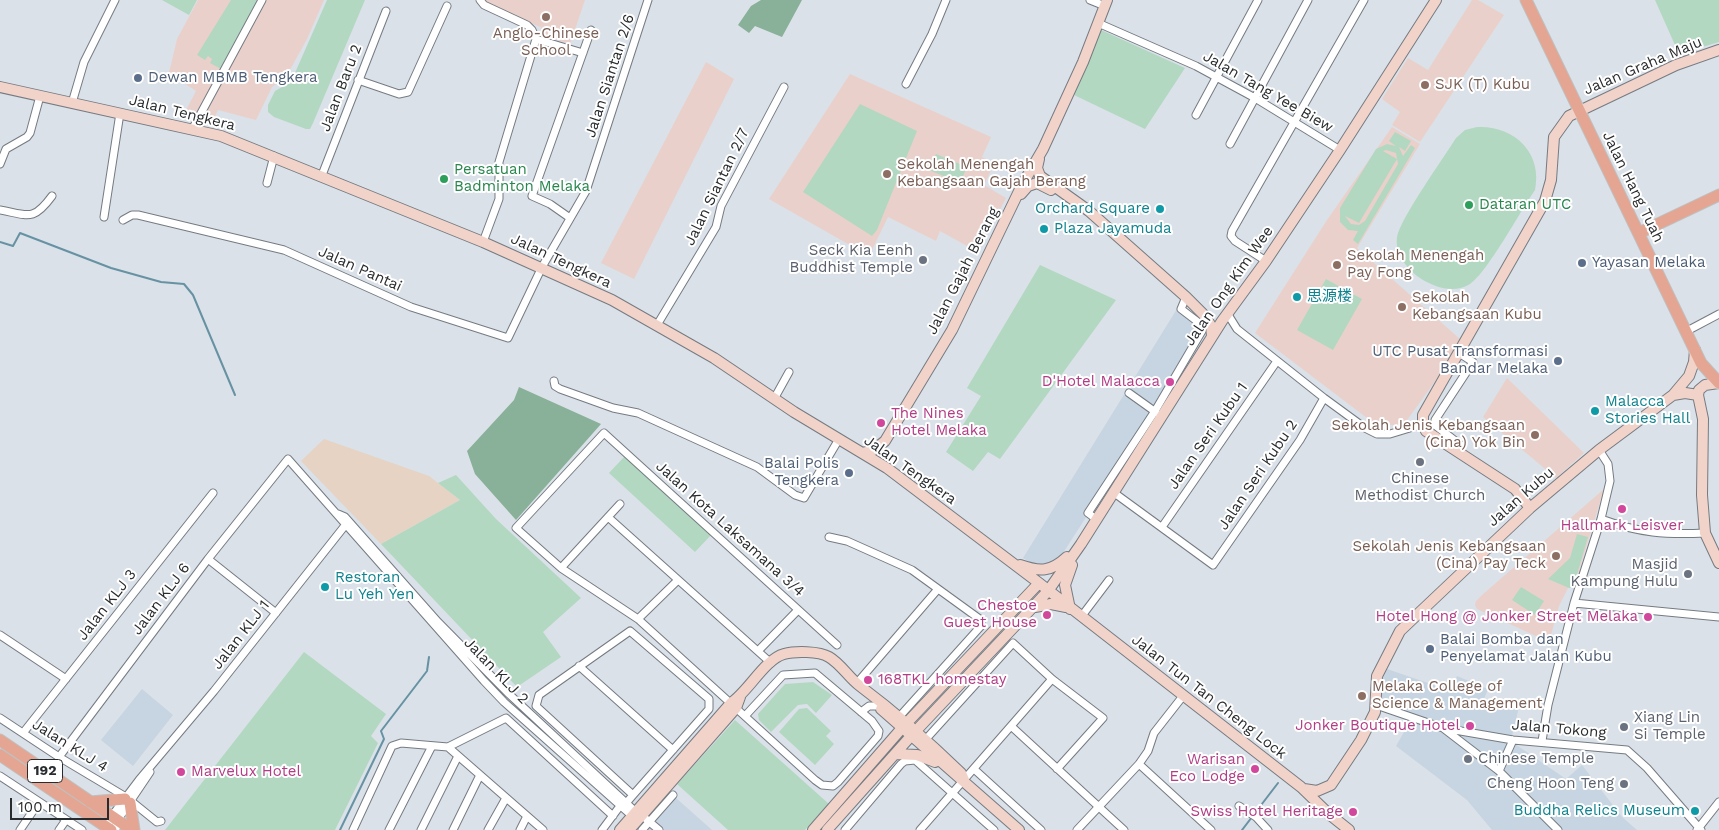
<!DOCTYPE html>
<meta charset="utf-8">
<style>
body{margin:0}
#map{position:relative;width:1719px;height:830px;overflow:hidden;background:#dae1e8;font-family:"Work Sans",sans-serif}
canvas{display:block}
.scale{position:absolute;left:10px;top:798px;width:99px;height:22px;box-sizing:border-box;border:2px solid #292c2e;border-top:0;padding-left:6px;font-size:15px;line-height:18px;white-space:nowrap;color:#292c2e;-webkit-text-stroke:4px #fff;paint-order:stroke}
</style>
<div id="map">
<canvas width="1719" height="830"></canvas>
<div class="scale">100 m</div>
</div>
<script>
const context = document.querySelector('canvas').getContext('2d');
context.lineJoin = 'round';
function fillPath(path, color) { context.fillStyle = color; context.fill(path, 'evenodd'); }
function strokePath(path, color, width, dash) { context.strokeStyle = color; context.lineWidth = width; context.lineCap = dash ? 'butt' : 'round'; context.setLineDash(dash || []); context.stroke(path); }
function write(font, color, halo, rows, align = 'center') {
  context.font = font + ' "Work Sans","Noto Sans SC",sans-serif'; context.lineWidth = 4; context.setLineDash([]); context.textBaseline = 'middle'; context.strokeStyle = halo; context.fillStyle = color; for (const [text, x, y, turn = 0] of rows) {
    context.save(); context.translate(x, y); context.rotate((+turn || 0) * Math.PI / 180); context.textAlign = isNaN(turn) ? turn : align; if (halo) context.strokeText(text, 0, 0); context.fillText(text, 0, 0); context.restore();
  }
}
fillPath(new Path2D(`
 M1180,304L1203,320L1206,330L1056,564L1039,568L1023,558Z
 M1387,669L1451,691L1457,676L1488,689L1484,699L1519,707L1512,736L1515,744L1566,779L1582,765L1622,817L1637,830H1492L1467,800L1396,746L1412,718L1382,709L1378,690Z
 M142,689L173,715L133,766L101,740Z
 M667,790L712,830H635Z`), '#c7d4e1');
fillPath(new Path2D(`
 M324,439L429,476L460,500L381,544L301,461Z`), '#e6d3c3');
fillPath(new Path2D(`
 M198,0H324L307,39L286,77L272,87L256,120L218,110L212,122L184,114L196,91L169,73L177,39Z
 M483,0H585L570,44L540,35L541,27L485,8Z
 M1472,0H1478L1504,15L1420,142L1392,125L1400,112L1382,99L1408,58L1428,70Z
 M706,62L734,79L634,279L601,263Z
 M850,74L991,137L982,157L994,164L984,185L1006,198L978,252L940,231L936,241L888,217L869,256L769,199Z
 M1392,127L1420,144L1357,248L1460,339L1439,376L1402,427L1371,421L1255,333L1327,220Z
 M1507,378L1584,453L1556,478L1483,417Z
 M1604,489L1575,584L1569,586L1559,606L1549,642L1477,609L1475,605L1476,601L1482,595Z`), '#ead0ca');
fillPath(new Path2D(`
 M162,0H197L189,15Z
 M231,0H259L221,69L210,63L212,59L208,56L205,60L197,55Z
 M327,0H365L313,123L310,129H306L274,117L268,112V105L275,91L291,82Z
 M1655,0H1719V42L1679,54Z
 M1101,30L1185,68L1145,129L1074,95Z
 M860,104L917,131L877,230L872,236L803,192Z
 M1477,127C1513,125 1543,152 1535,190C1521,210 1487,273 1470,284C1453,295 1431,286 1417,276C1405,266 1395,253 1397,237C1401,217 1443,159 1456,138L1465,130Z
 M1395,132L1411,141L1405,151L1399,147L1403,156L1411,145L1415,148L1358,244L1353,240L1358,231L1348,230L1340,222V208L1376,149L1387,144L1396,146L1389,141ZM1386,150L1396,153L1398,164L1365,221L1359,225L1351,224L1345,216L1359,223L1397,159L1383,151Z
 M936,154L967,167L960,183L929,170Z
 M1040,265L1116,300L1000,459L988,452L973,471L946,452L981,396L967,388Z
 M1326,279L1362,299L1333,350L1297,330Z
 M625,456L711,535L695,552L609,473Z
 M456,475L496,519L581,598L543,632L561,657L517,687L381,544L460,500L438,483Z
 M1577,534L1588,537L1573,588H1569L1548,579L1570,558Z
 M1521,587L1544,601L1535,615L1512,600Z
 M304,652L386,714L371,736L378,743L335,830H165Z
 M813,682L832,695L816,713L807,704L798,705L771,732L759,720L758,714L785,684Z
 M807,708L831,731L826,736L834,744L815,765L779,732L799,709Z
 M735,720L829,804L805,830H728L677,784Z`), '#b3d8c1');
fillPath(new Path2D(`
 M761,0H802L782,37L755,26L749,33L738,25L751,6Z
 M519,387L601,424L516,520L475,474L467,451L514,400Z`), '#89b098');
strokePath(new Path2D(`
 M0,242L13,246L20,233L111,268L161,282L184,284L193,295L235,395
 M1255,813L1278,783
 M340,830L384,739L381,731L427,671L429,657
 M1242,830L1252,817`), '#6692a3', 2);
const street = new Path2D(`
 M480,0L484,5L527,25L532,30L536,39L499,162V199L483,242
 M1090,0L1105,6
 M1098,23L1196,66L1255,98L1340,150
 M536,39L583,53
 M358,80L399,94L408,92L447,6
 M906,84L932,34L946,0
 M72,103L84,62L115,0
 M1196,115L1258,0
 M193,128L262,0
 M1230,144L1308,0
 M0,164L6,149L27,137L30,133L40,96
 M322,175L386,11
 M267,183L274,156
 M0,210C28,215 33,222 52,196
 M104,217L120,113
 M570,218L550,204L532,196L591,30
 M123,220L132,215H138L284,250L411,307L508,338L542,267L586,191L648,0
 M1266,261L1235,241L1231,236L1232,231L1364,0
 M1227,313L1237,329L1324,398L1365,428L1377,434H1390L1423,424
 M657,325L716,227L721,206L784,87
 M1687,331L1719,314
 M1459,353L1473,362L1435,420L1436,426L1462,446
 M554,381L555,386L560,389L613,408L638,413L757,467L795,495L804,498L839,439
 M1129,393L1157,413
 M774,399L789,372
 M1113,492L1213,565L1300,440L1324,398
 M338,514L345,517L438,622L509,694L637,813
 M608,517L771,663
 M1096,519L1088,513L1155,411L1202,331L1198,322L1181,309L1186,297
 M1601,519C1639,533 1666,535 1705,533
 M1162,527L1277,361
 M829,537L847,541L912,570L981,620V626L900,716
 M208,559L276,613
 M561,568L620,504
 M1574,603L1719,617
 M1081,617L1109,580
 M638,619L678,580
 M0,635L66,679
 M758,651L798,610
 M579,666L673,750
 M857,683L938,589
 M1376,705L1443,728L1499,771L1558,830
 M861,712L869,706H878
 M745,716L783,675L815,673L872,721L879,731L878,736L838,782L833,786L822,785L815,780L638,619L561,568L516,528L604,433L837,645
 M0,718L59,757L126,797
 M1011,726L1124,830
 M1443,728L1513,740L1627,750L1647,768L1701,830
 M23,733L213,493
 M926,739L1013,643L1052,679L1103,718L1057,769
 M1542,741L1548,705L1574,603L1601,519L1610,481L1608,464L1599,450
 M448,747L506,718L613,816
 M59,757L208,559L288,459L484,681L504,702L632,816L636,815
 M1139,764L1211,830
 M974,769L1041,830
 M1499,771L1513,740
 M0,776L82,830
 M131,801L157,822L161,821
 M627,802L633,795L709,709V699L630,631L539,695L536,706L633,795
 M1239,806L1256,817L1268,830
 M646,819L659,830
 M20,830L39,802
 M59,830L66,820
 M107,830L111,817L139,780L214,691L347,523
 M116,830L117,821L150,772
 M353,830L392,746L401,743L448,747L543,830
 M389,830L432,746
 M421,830L458,756
 M453,830L480,775
 M488,830L506,798
 M520,830L527,816
 M602,830L620,806
 M642,830L673,795
 M845,830L901,764L905,761L915,760L994,830
 M920,830L1052,679
 M1077,830L1139,764L1148,751L1154,733L1183,696
 M1697,830L1719,802`);
const secondary = new Path2D(`
 M0,87L221,136L483,242L612,300L714,358L794,412L887,468L1039,583L1301,787L1329,814L1349,830
 M1039,159L1037,168L1040,176L1089,211L1186,297L1204,315L1211,326L1212,336
 M1021,194L1028,186L1037,183L1051,190
 M1719,383L1705,385L1699,390L1698,395L1703,419L1702,495L1705,533L1719,563
 M1673,395L1685,393L1698,395
 M862,453L874,450L885,441L952,330L1022,185L1043,149L1083,62L1107,0
 M1530,508L1515,489L1426,431L1423,424V415L1545,201L1551,180L1554,137L1569,116L1676,65L1719,50
 M1020,565C1040,572 1051,572 1067,557
 M1035,607L1051,604L1066,607
 M1070,609L1065,585L1072,565
 M881,709L1019,830
 M895,754L917,755L935,762
 M1304,789L1317,791L1331,785L1361,740L1375,712L1377,676L1400,631L1530,508L1599,450L1673,395L1689,376L1694,362L1695,350
 M620,830L731,703C748,692 765,659 784,654C795,651 819,651 829,657C841,664 849,678 860,686C896,713 929,742 961,773L964,780
 M629,830L736,708L740,697
 M813,830L902,728L1039,583
 M827,830L911,736L1048,591L1081,544L1222,321L1266,261L1340,150L1436,0`);
const primary = new Path2D(`
 M1526,0L1701,363L1719,383
 M1639,233L1719,195
 M0,740L132,830
 M0,755L111,830
 M90,802L125,799
 M130,803L134,830`);
strokePath(street, '#757b82', 9);
strokePath(secondary, '#757b82', 12);
strokePath(primary, '#bfc0c0', 13);
strokePath(street, '#fff', 7);
strokePath(secondary, '#f2d3c9', 10);
strokePath(primary, '#e4a693', 11);
for (const [x, y, r, color] of [
 [546,17,5,"#8d6e63"],
 [138,78,5,"#5c6f8a"],
 [1425,85,5,"#8d6e63"],
 [887,174,5,"#8d6e63"],
 [444,179,5,"#2e9e5b"],
 [1469,205,5,"#2e9e5b"],
 [1160,209,5,"#0f9aa8"],
 [1044,229,5,"#0f9aa8"],
 [923,260,5,"#6b7280"],
 [1582,263,5,"#5c6f8a"],
 [1337,265,5,"#8d6e63"],
 [1297,297,5,"#0f9aa8"],
 [1402,307,5,"#8d6e63"],
 [1558,361,5,"#5c6f8a"],
 [1170,382,5,"#d1479c"],
 [1595,411,5,"#0f9aa8"],
 [881,423,5,"#d1479c"],
 [1535,435,5,"#8d6e63"],
 [1420,462,5,"#6b7280"],
 [849,473,5,"#5c6f8a"],
 [1622,509,5,"#d1479c"],
 [1556,556,5,"#8d6e63"],
 [1688,574,5,"#6b7280"],
 [325,587,5,"#0f9aa8"],
 [1047,615,5,"#d1479c"],
 [1648,617,5,"#d1479c"],
 [1430,649,5,"#5c6f8a"],
 [868,680,5,"#d1479c"],
 [1362,696,5,"#8d6e63"],
 [1470,726,5,"#d1479c"],
 [1624,727,5,"#6b7280"],
 [1468,759,5,"#6b7280"],
 [1255,769,5,"#d1479c"],
 [181,772,5,"#d1479c"],
 [1624,784,5,"#6b7280"],
 [1695,811,5,"#0f9aa8"],
 [1353,812,5,"#d1479c"]
]) { const dot = new Path2D(); dot.arc(x, y, r, 0, 2 * Math.PI); context.fillStyle = color; context.fill(dot); strokePath(dot, '#fff', 2); }
for (const [x, y, w] of [
 [45,771,35]
]) { const box = new Path2D(); box.roundRect(x - w / 2, y - 11.5, w, 23, 4); context.fillStyle = '#fff'; context.fill(box); strokePath(box, '#292c2e', 1); }
write('bold 14px', '#292c2e', null, [
 ["192",45,771]
]);
write('15px', '#785e54', '#fff', [
 ["Anglo-Chinese",546,34,"center"],
 ["School",546,51,"center"],
 ["SJK (T) Kubu",1435,85],
 ["Sekolah Menengah",897,165],
 ["Kebangsaan Gajah Berang",897,182],
 ["Sekolah Menengah",1347,256],
 ["Pay Fong",1347,273],
 ["Sekolah",1412,298],
 ["Kebangsaan Kubu",1412,315],
 ["Sekolah Jenis Kebangsaan",1525,426,"right"],
 ["(Cina) Yok Bin",1525,443,"right"],
 ["Sekolah Jenis Kebangsaan",1546,547,"right"],
 ["(Cina) Pay Teck",1546,564,"right"],
 ["Melaka College of",1372,687],
 ["Science & Management",1372,704]
], 'left');
write('15px', '#292c2e', '#fff', [
 ["Jalan Graha Maju",1643,66,-23],
 ["Jalan Siantan 2/6",610,76,-72],
 ["Jalan Baru 2",341,88,-69],
 ["Jalan Tang Yee Biew",1268,92,30],
 ["Jalan Tengkera",182,113,14],
 ["Jalan Siantan 2/7",717,187,-64],
 ["Jalan Hang Tuah",1633,187,64],
 ["Jalan Tengkera",561,261,25],
 ["Jalan Pantai",360,269,24],
 ["Jalan Gajah Berang",963,271,-63],
 ["Jalan Ong Kim Wee",1229,286,-55],
 ["Jalan Seri Kubu 1",1208,436,-55],
 ["Jalan Tengkera",910,470,35],
 ["Jalan Seri Kubu 2",1258,475,-56],
 ["Jalan Kubu",1521,497,-41],
 ["Jalan Kota Laksamana 3/4",730,529,42],
 ["Jalan KLJ 6",161,599,-53],
 ["Jalan KLJ 3",107,605,-52],
 ["Jalan KLJ 1",241,635,-52],
 ["Jalan KLJ 2",496,671,46],
 ["Jalan Tun Tan Cheng Lock",1209,697,38],
 ["Jalan Tokong",1559,729,5],
 ["Jalan KLJ 4",70,746,32]
]);
write('15px', '#4e5e75', '#fff', [
 ["Dewan MBMB Tengkera",148,78],
 ["Yayasan Melaka",1592,263],
 ["UTC Pusat Transformasi",1548,352,"right"],
 ["Bandar Melaka",1548,369,"right"],
 ["Balai Polis",839,464,"right"],
 ["Tengkera",839,481,"right"],
 ["Balai Bomba dan",1440,640],
 ["Penyelamat Jalan Kubu",1440,657]
], 'left');
write('15px', '#27864d', '#fff', [
 ["Persatuan",454,170],
 ["Badminton Melaka",454,187],
 ["Dataran UTC",1479,205]
], 'left');
write('15px', '#0d838f', '#fff', [
 ["Orchard Square",1150,209,"right"],
 ["Plaza Jayamuda",1054,229],
 ["思源楼",1307,297],
 ["Malacca",1605,402],
 ["Stories Hall",1605,419],
 ["Restoran",335,578],
 ["Lu Yeh Yen",335,595],
 ["Buddha Relics Museum",1685,811,"right"]
], 'left');
write('15px', '#5b616d', '#fff', [
 ["Seck Kia Eenh",913,251],
 ["Buddhist Temple",913,268],
 ["Chinese",1420,479,"center"],
 ["Methodist Church",1420,496,"center"],
 ["Masjid",1678,565],
 ["Kampung Hulu",1678,582],
 ["Xiang Lin",1634,718,"left"],
 ["Si Temple",1634,735,"left"],
 ["Chinese Temple",1478,759,"left"],
 ["Cheng Hoon Teng",1614,784]
], 'right');
write('15px', '#b23c85', '#fff', [
 ["D'Hotel Malacca",1160,382],
 ["The Nines",891,414,"left"],
 ["Hotel Melaka",891,431,"left"],
 ["Hallmark Leisver",1622,526,"center"],
 ["Chestoe",1037,606],
 ["Guest House",1037,623],
 ["Hotel Hong @ Jonker Street Melaka",1638,617],
 ["168TKL homestay",878,680,"left"],
 ["Jonker Boutique Hotel",1460,726],
 ["Warisan",1245,760],
 ["Eco Lodge",1245,777],
 ["Marvelux Hotel",191,772,"left"],
 ["Swiss Hotel Heritage",1343,812]
], 'right');
</script>
